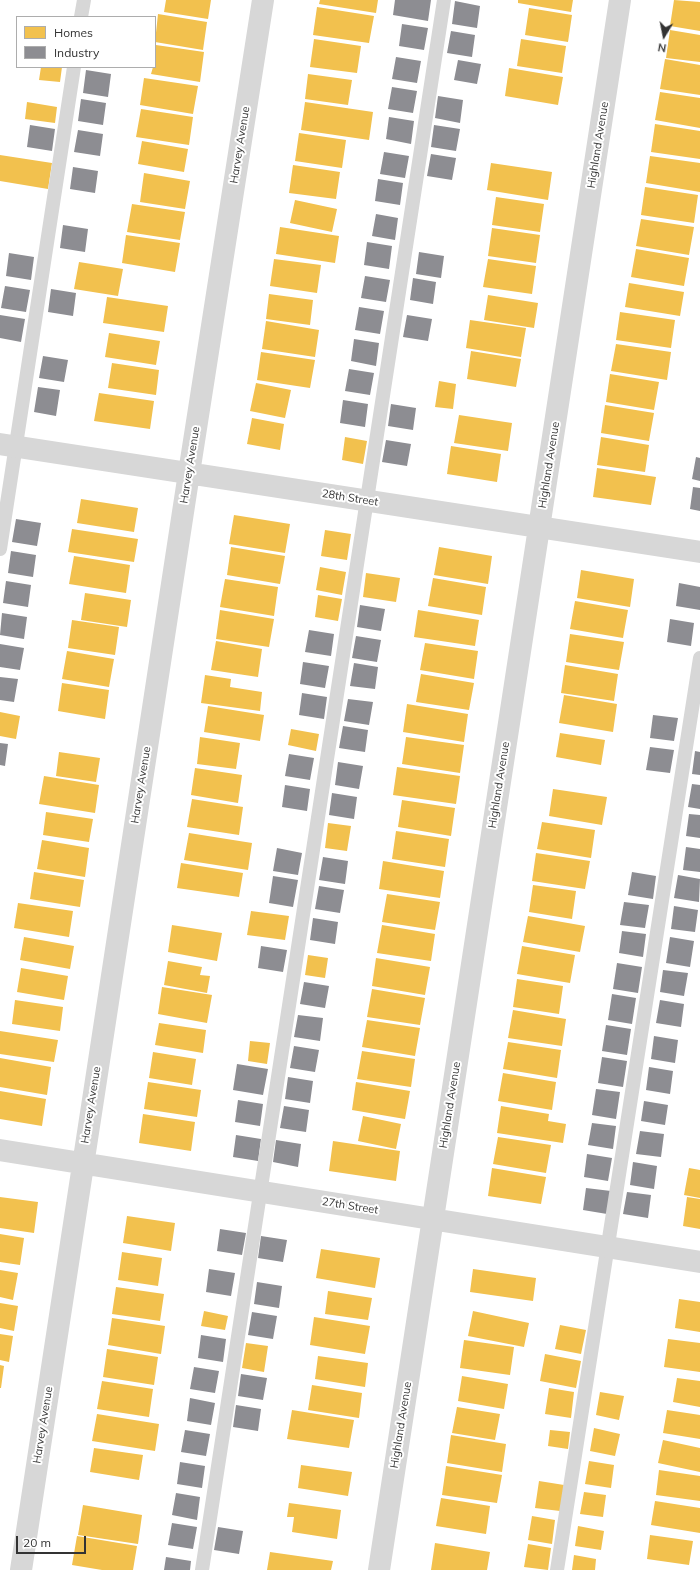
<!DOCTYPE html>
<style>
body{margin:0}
#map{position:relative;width:700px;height:1570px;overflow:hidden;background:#fff;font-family:Mulish,sans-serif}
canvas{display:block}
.legend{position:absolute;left:16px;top:16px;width:140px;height:52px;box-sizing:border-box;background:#fff;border:1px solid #adadad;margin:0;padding:5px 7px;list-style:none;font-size:12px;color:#333}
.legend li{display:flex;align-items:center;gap:8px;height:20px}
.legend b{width:20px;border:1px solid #adadad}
.north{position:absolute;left:644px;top:16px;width:40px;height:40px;-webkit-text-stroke:3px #fff;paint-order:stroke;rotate:190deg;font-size:11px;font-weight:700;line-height:16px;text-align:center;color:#333}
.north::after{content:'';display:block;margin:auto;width:14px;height:18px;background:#333;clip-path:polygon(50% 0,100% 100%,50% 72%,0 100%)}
.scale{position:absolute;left:16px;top:1536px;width:70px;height:18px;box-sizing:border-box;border:2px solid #333;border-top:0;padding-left:5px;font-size:12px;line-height:14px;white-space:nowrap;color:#333;-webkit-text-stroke:3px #fff;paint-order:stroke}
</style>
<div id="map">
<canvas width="700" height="1570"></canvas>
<ul class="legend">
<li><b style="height:11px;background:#f2c14e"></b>Homes</li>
<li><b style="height:11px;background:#8d8d92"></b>Industry</li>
</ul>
<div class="north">N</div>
<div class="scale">20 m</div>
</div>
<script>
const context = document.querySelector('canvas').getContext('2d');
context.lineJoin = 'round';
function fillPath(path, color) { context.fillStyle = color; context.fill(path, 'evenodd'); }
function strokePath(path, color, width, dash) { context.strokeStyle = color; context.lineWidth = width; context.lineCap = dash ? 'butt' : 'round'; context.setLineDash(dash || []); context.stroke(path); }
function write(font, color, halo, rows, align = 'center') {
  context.font = font + ' Mulish,sans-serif'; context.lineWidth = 4; context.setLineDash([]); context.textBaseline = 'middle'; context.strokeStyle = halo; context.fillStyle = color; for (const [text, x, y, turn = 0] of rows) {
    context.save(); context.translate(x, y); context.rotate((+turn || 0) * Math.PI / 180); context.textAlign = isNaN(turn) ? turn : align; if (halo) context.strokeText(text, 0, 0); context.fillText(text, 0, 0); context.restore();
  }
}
fillPath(new Path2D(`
 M166,0H211L208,19L164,12Z
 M320,0H378L376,13L319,4Z
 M518,0H573L571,12L518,3Z
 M674,0L700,2V31L670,26Z
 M317,7L374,16L369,43L313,35Z
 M529,8L572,15L568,42L525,35Z
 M158,14L207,22L203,50L155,42Z
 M670,30L700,35V62L666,58Z
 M314,39L361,46L357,73L310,67Z
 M521,39L566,46L562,73L517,66Z
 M156,45L204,52L200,82L151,74L153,67H155Z
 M665,59L700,65V95L660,89Z
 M41,67H62L60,82L39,80Z
 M509,68L563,77L558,105L505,96Z
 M308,74L352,80L348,105L305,99Z
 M144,78L198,86L193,114L140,105Z
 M660,92L700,98V128L655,120Z
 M27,102L57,107L55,123L25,119Z
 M305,102L373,112L369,140L301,130Z
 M141,109L193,117L189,145L136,137Z
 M655,124L700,131V159L651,152Z
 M299,133L346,140L342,168L295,161Z
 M142,141L188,149L184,172L138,164Z
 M0,155L52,163L48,189L0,181Z
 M650,156L700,163V192L646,183Z
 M491,163L552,172L548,200L487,190Z
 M293,165L340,172L336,199L289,193Z
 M144,173L190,181L185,209L140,202Z
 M645,187L698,195L694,223L641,215Z
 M496,197L544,204L540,232L492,225Z
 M295,200L337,209L332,232L290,223Z
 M132,204L185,212L180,240L127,232Z
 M641,219L694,227L689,255L636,246Z
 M280,227L339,236L335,263L276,254Z
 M492,228L540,235L536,263L488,256Z
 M126,235L180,243L175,272L122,263Z
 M636,249L689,258L684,286L631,277Z
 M274,259L321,265L317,293L270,286Z
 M488,259L536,266L532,294L483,287Z
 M79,262L123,269L118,296L74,289Z
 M629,283L684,292L680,316L625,307Z
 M269,294L313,300L310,325L266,319Z
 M488,295L538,303L534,328L484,320Z
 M107,297L168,306L164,332L103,323Z
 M620,312L675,320L671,348L616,340Z
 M470,320L526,328L521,357L466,348Z
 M266,321L319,330L315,357L262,349Z
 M109,333L160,341L156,365L105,357Z
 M616,344L671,352L667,380L611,371Z
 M471,351L521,359L516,387L467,379Z
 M261,352L315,360L310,388L257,380Z
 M112,363L159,370L156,395L108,388Z
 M610,374L659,382L654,410L606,402Z
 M439,381L456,384L453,409L435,407Z
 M256,383L291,390L285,418L250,411Z
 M99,393L154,401L150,429L94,421Z
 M605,405L654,413L649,441L601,433Z
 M459,415L512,423L508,451L454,443Z
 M252,418L284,424L280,450L247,444Z
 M345,437L367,441L363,464L342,460Z
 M601,437L649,445L645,472L597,465Z
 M451,446L501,454L497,482L447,474Z
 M597,468L656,477L651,505L593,497Z
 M81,499L138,508L134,532L77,523Z
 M234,515L290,524L285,553L229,544Z
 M72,529L138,539L134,562L68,552Z
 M325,530L351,534L347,560L321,556Z
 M231,547L285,556L280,584L227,575Z
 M439,547L492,556L488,584L434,575Z
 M74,556L130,565L126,593L69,584Z
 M320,567L346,572L342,595L316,590Z
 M581,570L634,579L630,607L577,598Z
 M366,573L400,578L396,602L363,597Z
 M433,578L486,587L482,615L428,606Z
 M225,579L278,587L274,616L220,607Z
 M85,593L131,600L127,627L81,620Z
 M318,595L342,599L338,621L315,617Z
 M575,601L628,610L623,638L570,629Z
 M220,610L274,619L269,647L216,639Z
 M418,610L479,620L475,646L414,637Z
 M72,620L119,627L115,655L68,648Z
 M570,634L624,642L619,670L566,662Z
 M216,641L262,649L258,677L211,670Z
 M425,643L478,651L474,679L420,670Z
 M67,651L114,659L109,687L62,679Z
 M565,665L618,674L614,701L561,693Z
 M421,674L474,683L469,710L416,702Z
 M205,675L231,679L230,687L262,692L260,711L201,703Z
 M62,683L109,690L105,719L58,711Z
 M564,695L617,704L613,732L559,723Z
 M407,704L468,714L464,742L403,732Z
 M208,706L264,715L260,741L204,732Z
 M0,712L20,716L16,739L0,736Z
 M291,729L319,734L316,751L288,745Z
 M560,733L605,740L601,765L556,757Z
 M200,737L240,743L236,769L197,764Z
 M406,737L464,745L460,773L402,764Z
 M59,752L100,758L96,782L56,776Z
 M397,767L460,776L456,804L393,795Z
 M195,768L242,775L238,803L191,795Z
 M44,776L99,785L95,813L39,804Z
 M553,789L607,797L602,825L549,816Z
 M192,799L243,807L239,835L187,827Z
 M402,800L455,808L451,836L398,827Z
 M46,812L93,819L89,842L43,835Z
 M542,822L595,830L591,858L537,849Z
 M328,823L351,826L347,851L325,848Z
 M396,831L449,839L445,867L392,859Z
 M189,833L252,843L248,870L184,860Z
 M42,840L89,848L85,877L37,869Z
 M536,853L590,861L585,889L532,881Z
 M383,861L444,871L440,898L379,889Z
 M181,863L243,873L239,897L177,888Z
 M34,872L84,880L80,907L30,899Z
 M533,885L576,891L572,919L529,912Z
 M387,894L440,902L435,930L382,922Z
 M18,903L73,911L69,937L14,928Z
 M251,911L289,916L285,940L247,935Z
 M528,916L585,926L580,952L523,942Z
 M172,925L222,933L217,961L168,952Z
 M382,925L435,934L431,961L377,953Z
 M24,937L74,946L70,969L20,960Z
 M522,946L575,955L570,983L517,974Z
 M308,955L328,958L325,978L305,975Z
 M376,958L430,967L425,995L372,986Z
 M168,961L202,967L200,975L210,976L207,993L164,985Z
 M21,968L68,976L64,1000L17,992Z
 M517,979L563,986L559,1014L513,1007Z
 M162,987L212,995L207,1023L158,1014Z
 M372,989L425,998L420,1025L367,1017Z
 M15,1000L63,1007L60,1031L12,1024Z
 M513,1010L566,1019L562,1046L508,1038Z
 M367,1020L420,1028L415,1056L362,1047Z
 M159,1023L206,1030L203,1053L155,1045Z
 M0,1031L58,1040L54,1062L0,1054Z
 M250,1041L270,1043L267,1064L248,1061Z
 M508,1042L561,1050L557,1078L503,1069Z
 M362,1051L415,1059L411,1087L357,1079Z
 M153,1052L196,1059L192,1085L149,1078Z
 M0,1058L51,1067L47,1095L0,1087Z
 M503,1073L556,1082L552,1110L498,1101Z
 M148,1082L201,1090L197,1117L144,1109Z
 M356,1082L410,1091L405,1119L352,1110Z
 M0,1091L46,1099L42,1126L0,1119Z
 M501,1106L549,1114L548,1121L566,1124L563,1143L497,1133Z
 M143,1114L195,1122L191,1151L139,1143Z
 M363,1116L401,1124L396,1149L358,1141Z
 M498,1137L551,1145L546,1173L493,1164Z
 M333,1141L400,1151L396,1181L329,1171Z
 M492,1168L546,1177L541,1204L488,1196Z
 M689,1168L700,1170V1198L684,1195Z
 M0,1197L38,1202L34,1233L0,1228Z
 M687,1197L700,1199V1229L683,1226Z
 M127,1216L175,1223L171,1251L123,1243Z
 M0,1234L24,1238L20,1265L0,1262Z
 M321,1249L380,1258L375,1288L316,1278Z
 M122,1252L162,1258L158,1286L118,1280Z
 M473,1269L536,1278L533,1301L470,1292Z
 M0,1270L18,1273L13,1300L0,1297Z
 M116,1287L164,1294L160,1321L112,1314Z
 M328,1291L372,1298L368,1320L325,1314Z
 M679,1299L700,1302V1332L675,1328Z
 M0,1303L18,1306L14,1331L0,1328Z
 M204,1311L228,1316L225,1330L201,1326Z
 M473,1311L529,1323L524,1347L468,1336Z
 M314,1317L370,1326L365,1354L310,1345Z
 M112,1318L165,1326L161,1354L108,1345Z
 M560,1325L586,1330L581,1354L555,1349Z
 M0,1334L13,1336L9,1362L0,1360Z
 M668,1339L700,1343V1372L664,1367Z
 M464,1340L514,1347L510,1375L460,1368Z
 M246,1343L268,1346L264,1372L242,1368Z
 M107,1349L158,1357L154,1385L103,1377Z
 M545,1354L581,1361L576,1388L540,1381Z
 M318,1356L368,1363L365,1387L315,1379Z
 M0,1365L4,1366L1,1388H0Z
 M462,1376L508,1384L504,1409L458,1401Z
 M677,1378L700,1381V1407L673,1402Z
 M102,1381L153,1389L149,1417L97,1409Z
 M312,1385L362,1393L359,1418L308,1410Z
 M549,1388L574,1392L571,1418L545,1414Z
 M600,1392L624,1396L619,1420L596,1415Z
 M457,1407L500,1414L495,1440L452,1433Z
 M292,1410L354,1420L349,1448L287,1439Z
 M667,1410L700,1415V1439L663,1433Z
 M97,1414L159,1424L155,1451L92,1441Z
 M594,1428L620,1434L615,1456L590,1451Z
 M550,1430L570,1432L568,1449L548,1446Z
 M451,1435L506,1444L502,1472L447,1463Z
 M663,1440L700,1448V1472L658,1463Z
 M94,1448L143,1455L139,1480L90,1472Z
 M589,1461L614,1465L611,1488L585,1484Z
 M301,1465L352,1472L348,1496L298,1488Z
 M446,1466L502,1475L497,1503L442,1495Z
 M659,1470L700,1476V1501L656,1495Z
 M539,1481L564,1485L560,1511L535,1508Z
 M584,1492L606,1495L603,1517L580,1514Z
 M441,1498L490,1506L486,1534L436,1526Z
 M655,1501L700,1508V1533L651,1525Z
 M289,1503L341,1510L337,1539L292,1532L294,1517H287Z
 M83,1505L142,1515L138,1544L78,1535Z
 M532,1516L555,1520L552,1544L528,1540Z
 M578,1526L604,1531L601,1550L575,1546Z
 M650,1535L693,1541L689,1565L647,1559Z
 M77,1536L137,1546L133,1570H102L72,1565Z
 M435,1543L490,1552L487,1570H431Z
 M528,1544L551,1548L548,1570L524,1567Z
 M270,1552L333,1561L331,1570H267Z
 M574,1555L596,1559L595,1570H572Z`), '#f2c14e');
fillPath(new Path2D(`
 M395,0H431L428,21L393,15Z
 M455,1L480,6L477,28L452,24Z
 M402,24L428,28L424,50L399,46Z
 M451,31L475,35L472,57L447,53Z
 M396,57L421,61L417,83L392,79Z
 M458,60L481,64L477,84L454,80Z
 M86,70L111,74L108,97L83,93Z
 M392,87L417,91L413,113L388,109Z
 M438,96L463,100L460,123L435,118Z
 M81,99L106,103L103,125L78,121Z
 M389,117L414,121L411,144L386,139Z
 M30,125L55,129L52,151L27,147Z
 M434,125L460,129L456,151L431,147Z
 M78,130L103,134L100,156L74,152Z
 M384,152L409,156L405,178L380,174Z
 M431,154L456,158L452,180L427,176Z
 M73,167L98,171L95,193L70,189Z
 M378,179L403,183L400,205L375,201Z
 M376,214L398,218L395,240L372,236Z
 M63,225L88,229L85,252L60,248Z
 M367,242L392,246L389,269L364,265Z
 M419,252L444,256L441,278L416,274Z
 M9,253L34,257L31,280L6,276Z
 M365,276L390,280L386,302L361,298Z
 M413,278L436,282L433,304L410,300Z
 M5,286L30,290L26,312L1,308Z
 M51,289L76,293L73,316L48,312Z
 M359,307L384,311L380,334L355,330Z
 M0,315L25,319L21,342L0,338Z
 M407,315L432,319L428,341L403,337Z
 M354,339L379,343L376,366L351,361Z
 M43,356L68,360L64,382L39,378Z
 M349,369L374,373L370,395L345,391Z
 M38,387L60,390L56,416L34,412Z
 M343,400L368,404L365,427L340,423Z
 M391,404L416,408L413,430L388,426Z
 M386,440L411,444L407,466L382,462Z
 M696,457L700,458V481L692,479Z
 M693,487L700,488V511L690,509Z
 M16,519L41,523L37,546L12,542Z
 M11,551L36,555L33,577L8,573Z
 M6,581L31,585L28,607L3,603Z
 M679,583L700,587V610L676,606Z
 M360,605L385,609L381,631L357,627Z
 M2,613L27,617L24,639L0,635Z
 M670,619L694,623L691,646L667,642Z
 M309,630L334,634L331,656L305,652Z
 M356,636L381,640L377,662L352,658Z
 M0,644L24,648L20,670L0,667Z
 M303,662L329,666L325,688L300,684Z
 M354,663L378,667L375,689L350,686Z
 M0,677L18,679L14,702L0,700Z
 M302,693L327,697L324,719L299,715Z
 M348,699L373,702L369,725L344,721Z
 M653,715L678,718L674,741L650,738Z
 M343,726L368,730L365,752L339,748Z
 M0,743L8,744L5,766L0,765Z
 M650,747L674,750L670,773L646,770Z
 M695,751L700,752V775L692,774Z
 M289,754L314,758L310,780L285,776Z
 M338,762L363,766L359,789L335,785Z
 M692,784L700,785V809L688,807Z
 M285,785L310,789L307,811L282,807Z
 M332,793L357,797L354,819L329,815Z
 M689,814L700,815V838L686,836Z
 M686,847L700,849V872L683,870Z
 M277,848L302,853L298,875L273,871Z
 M323,857L348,861L345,884L319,880Z
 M632,872L656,876L653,899L628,895Z
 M678,875L700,879L699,902L674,898Z
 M273,876L298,880L293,907L269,903Z
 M319,886L344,890L340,913L315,909Z
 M624,902L649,905L645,928L620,925Z
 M674,906L698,910L695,932L671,929Z
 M313,918L338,922L335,944L310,940Z
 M622,931L646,934L643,957L619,953Z
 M670,937L694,941L690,967L666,963Z
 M261,946L287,950L283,972L258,968Z
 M617,963L642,967L638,993L613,989Z
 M663,970L688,973L684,996L660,992Z
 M304,982L329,986L325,1008L300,1004Z
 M612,994L636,998L632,1024L608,1020Z
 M660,1000L684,1004L681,1027L656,1023Z
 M298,1015L323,1018L320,1041L294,1037Z
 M606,1025L631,1029L627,1055L602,1051Z
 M654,1036L678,1040L675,1063L651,1059Z
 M294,1046L319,1050L315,1072L290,1068Z
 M602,1057L627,1061L623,1087L598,1083Z
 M237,1064L268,1069L263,1095L233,1090Z
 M649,1067L673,1071L670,1094L646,1090Z
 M288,1077L313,1081L310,1103L285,1099Z
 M596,1089L620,1092L616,1119L592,1115Z
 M238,1100L263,1104L260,1126L235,1122Z
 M644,1101L668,1105L665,1125L641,1121Z
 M284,1106L309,1110L306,1132L280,1128Z
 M592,1123L616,1126L613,1149L588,1145Z
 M640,1131L664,1134L661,1157L636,1154Z
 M236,1135L261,1139L258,1161L233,1157Z
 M276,1140L301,1144L298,1167L273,1162Z
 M587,1154L612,1158L608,1181L584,1177Z
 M633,1162L657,1166L654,1189L630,1185Z
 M586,1188L611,1191L607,1214L583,1210Z
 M627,1192L651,1195L648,1218L623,1214Z
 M220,1229L246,1233L242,1255L217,1251Z
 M261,1236L287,1240L283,1262L258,1258Z
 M209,1269L235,1273L231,1296L206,1292Z
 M257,1282L282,1286L279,1308L254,1304Z
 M252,1312L277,1316L273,1339L248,1335Z
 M201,1335L226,1339L223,1362L198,1358Z
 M194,1367L219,1371L215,1393L190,1389Z
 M241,1374L267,1378L263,1400L238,1396Z
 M190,1398L215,1403L211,1425L187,1421Z
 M236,1405L261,1409L258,1431L233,1427Z
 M185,1430L210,1434L206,1456L181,1452Z
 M180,1462L205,1466L202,1488L177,1484Z
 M176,1493L200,1497L197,1520L172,1515Z
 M172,1523L197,1527L193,1549L168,1545Z
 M218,1527L243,1531L239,1554L214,1550Z
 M166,1557L191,1561L190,1570H164Z`), '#8d8d92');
strokePath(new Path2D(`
 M81,17L84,0
 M0,549L74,67
 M202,1570L444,0
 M557,1570L700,658`), '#d7d7d7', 14);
strokePath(new Path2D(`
 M0,444L700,552
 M0,1150L700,1262
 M21,1570L189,473L263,0
 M379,1570L620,0`), '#d7d7d7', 22);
write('11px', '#333', '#fff', [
 ["Harvey Avenue",240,145,-81],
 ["Highland Avenue",598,145,-81],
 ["Harvey Avenue",190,465,-81],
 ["Highland Avenue",549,465,-81],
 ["28th Street",350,498,9],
 ["Harvey Avenue",141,785,-81],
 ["Highland Avenue",499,785,-81],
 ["Harvey Avenue",91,1105,-81],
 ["Highland Avenue",450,1105,-81],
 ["27th Street",350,1206,9],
 ["Harvey Avenue",43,1425,-81],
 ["Highland Avenue",401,1425,-81]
]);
</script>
